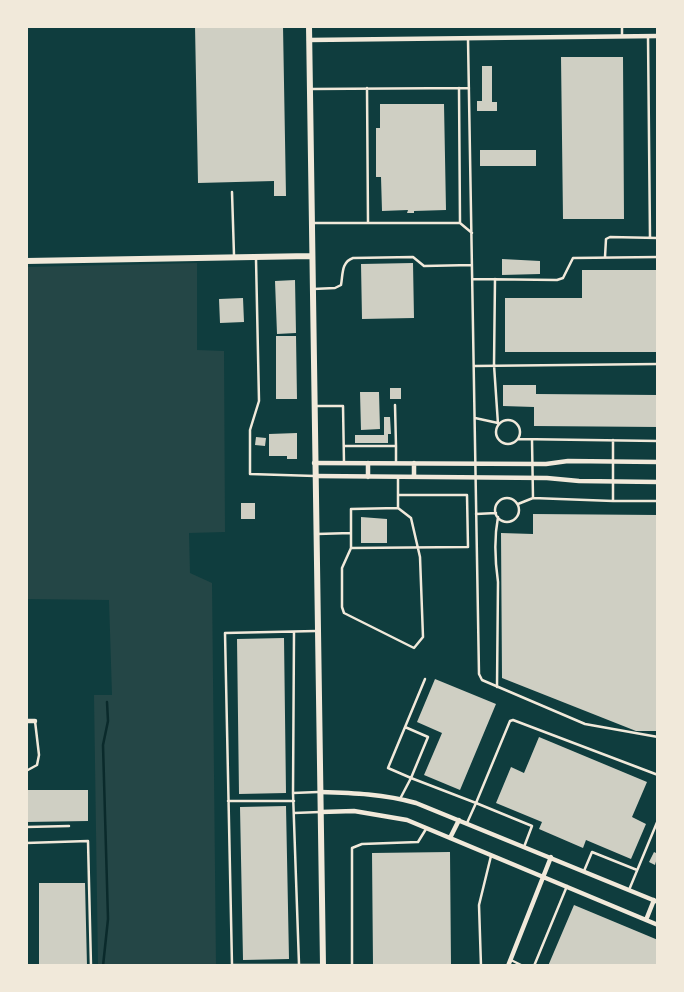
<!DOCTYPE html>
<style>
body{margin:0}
#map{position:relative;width:684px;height:992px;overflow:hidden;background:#0f3d3e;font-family:Lato,sans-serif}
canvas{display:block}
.frame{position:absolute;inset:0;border:28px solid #f1e9da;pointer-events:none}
</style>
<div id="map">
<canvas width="684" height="992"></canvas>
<div class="frame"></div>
</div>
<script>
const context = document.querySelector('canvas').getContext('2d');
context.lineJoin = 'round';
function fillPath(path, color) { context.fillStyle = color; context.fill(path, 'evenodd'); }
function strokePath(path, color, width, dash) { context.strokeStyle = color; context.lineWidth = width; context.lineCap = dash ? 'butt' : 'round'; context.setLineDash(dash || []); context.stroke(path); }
fillPath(new Path2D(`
 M197,263V350L224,351L225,532L189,533L190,573L212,583L216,966H98L94,695H112L109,600L26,599V267Z`), '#244646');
strokePath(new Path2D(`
 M103,966L108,919L103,745L108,721L107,702`), '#0a2a2b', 2.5);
fillPath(new Path2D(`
 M195,26H283L286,196H274V181L198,183Z
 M561,57H623L624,219H563Z
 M482,66H492V102H497V111H477V101H482Z
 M380,104H444L446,210L414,211V213H407L408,210L382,211L381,177H376V128H380Z
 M480,150H536V166H480Z
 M502,259L540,261V274L502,275Z
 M413,263L414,318L362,319L361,264Z
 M582,270H658V352H505V298H582Z
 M295,280L296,333L277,334L275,281Z
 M243,298L244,322L220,323L219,299Z
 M276,336H296L297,399H276Z
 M503,385H536V394L658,395V427L534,426V407L503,406Z
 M390,388H401V399H390Z
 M360,392H379L380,429L361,430Z
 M384,417H390L391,434H388V443H355V435H384Z
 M297,433V459H287V456H269V434Z
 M256,437L266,438L265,446L255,445Z
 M241,503H255V519H241Z
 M533,514L658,515L656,731H636L502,678L501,533L533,534Z
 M361,517L387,519V543H361Z
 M284,638L286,793L239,794L237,639Z
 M435,679L496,704L460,790L424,775L442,733L417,722Z
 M539,737L647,782L632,817L646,824L631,859L586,840L583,848L539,829L542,822L496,803L511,767L524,773Z
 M26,790H88V821L26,822Z
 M286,806L289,959L243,960L240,807Z
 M450,852L451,966H373L372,853Z
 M654,852L658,854L655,865L649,862Z
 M39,883H85L87,966H39Z
 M574,905L658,940L656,966H548Z`), '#cfcfc3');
strokePath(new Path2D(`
 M622,26V36
 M648,36L650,238
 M468,39L479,674L482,680L585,724L658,737
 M367,88L368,222
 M459,88L460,223
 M311,89L469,88
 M232,192L234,255
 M312,223H460L472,233
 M605,257L606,239L610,237L658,238
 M256,259L259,401L250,430V474L315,476
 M473,279L557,280L563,278L573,258L658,257
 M495,279L494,365L498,424
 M313,289L335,288L341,285C343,275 341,262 353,258L413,257L424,266L472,265
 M474,366L658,364
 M315,406H343L344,463
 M475,418L498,423
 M496 432a12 12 0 1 1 24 0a12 12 0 1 1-24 0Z
 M518,439L658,441
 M532,440L533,498
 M613,440V501H658
 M344,446H396L395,405
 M396,446V463
 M495 510a12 12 0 1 1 24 0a12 12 0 1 1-24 0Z
 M518,504L533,498L613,501
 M476,514L496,513
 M351,533V548L468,547L467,495H398
 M317,534L351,533V509L398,508V477
 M351,548L342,568V607L344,613L414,648L423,637L420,557L411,518L398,508
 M316,631L225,633L232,965H323
 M497,687L498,582C495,561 494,538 498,517
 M405,727L428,737L411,778L388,768L425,679
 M26,771L37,765L39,755L35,721
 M293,793L294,632
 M400,799L411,778L476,803L467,823
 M228,801H294
 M294,813L320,812
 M26,827L69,826
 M26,843L88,841L91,966
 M524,847L532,826L476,803L510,721L513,720L658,775
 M584,871L592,852L637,870
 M629,890L658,820
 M511,960L523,966
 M299,964L293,793L318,792
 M352,966V848L362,844L418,842L426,829
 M481,966L479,905L491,856
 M534,966L567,886`), '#f1e9da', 2.5);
strokePath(new Path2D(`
 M309,40L658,36
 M314,463L546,464L568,461L658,462
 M368,463V477
 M414,463V477
 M315,476L547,478L579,481L658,482
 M26,721H35
 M320,792C353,793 384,794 416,803L658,902
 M321,812L354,811L407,820L658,925
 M450,838L459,820
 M646,920L654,900
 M508,966L551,857`), '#f1e9da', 4.5);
strokePath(new Path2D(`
 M309,26L323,966
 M26,261L311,256`), '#f1e9da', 6);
</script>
